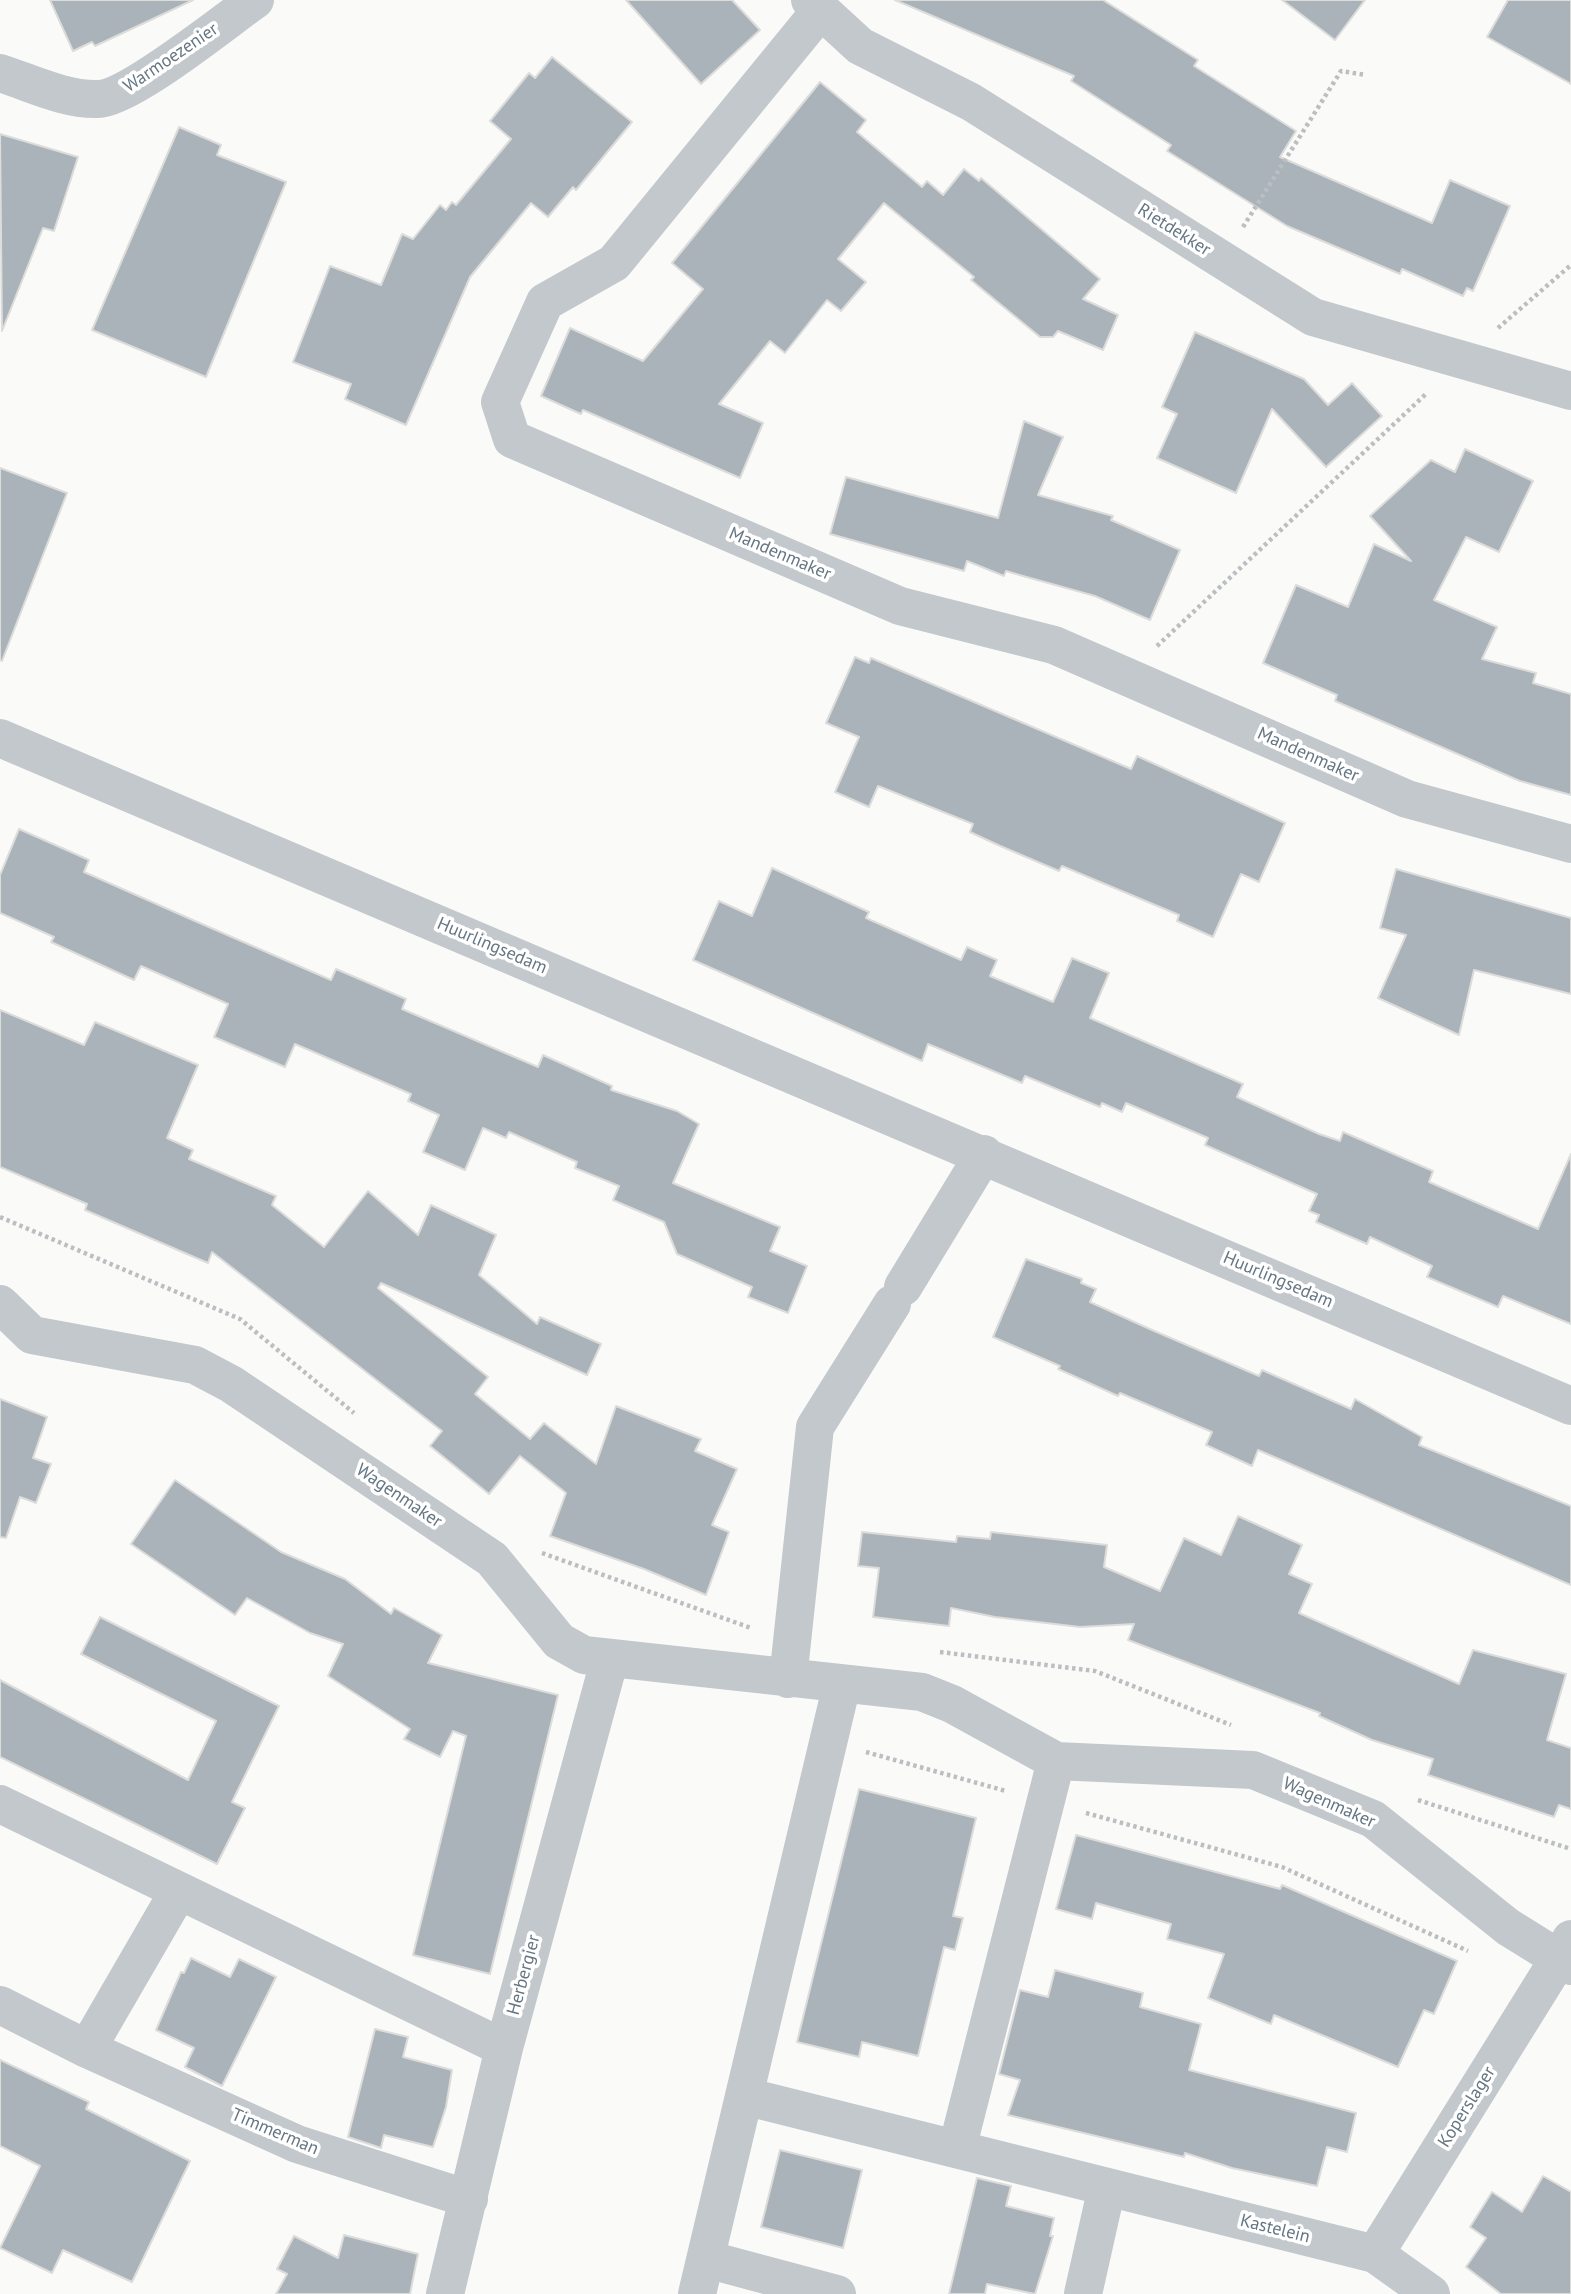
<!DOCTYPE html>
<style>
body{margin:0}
canvas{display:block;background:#fafaf8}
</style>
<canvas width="1571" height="2294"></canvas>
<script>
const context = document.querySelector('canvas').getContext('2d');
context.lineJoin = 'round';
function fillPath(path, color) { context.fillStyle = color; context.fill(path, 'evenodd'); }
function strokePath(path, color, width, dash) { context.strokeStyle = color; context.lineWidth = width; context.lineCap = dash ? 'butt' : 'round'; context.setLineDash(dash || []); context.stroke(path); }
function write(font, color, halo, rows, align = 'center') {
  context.font = font + ' "PT Sans",sans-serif'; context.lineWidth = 7; context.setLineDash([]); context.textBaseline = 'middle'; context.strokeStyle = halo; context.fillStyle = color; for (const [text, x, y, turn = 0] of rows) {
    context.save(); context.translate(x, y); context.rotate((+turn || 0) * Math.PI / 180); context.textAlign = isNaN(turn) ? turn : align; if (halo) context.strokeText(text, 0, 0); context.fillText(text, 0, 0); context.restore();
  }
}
const building = new Path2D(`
 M50,0H193L95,46L92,42L73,51Z
 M626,0H732L760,30L701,84Z
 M895,0H1103L1198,60L1194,66L1296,131L1280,157L1432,223L1450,180L1510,206L1473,291L1467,288L1463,296L1402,269L1400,274L1287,226L1167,151L1171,145L1071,81L1074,76Z
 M1282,0H1365L1335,40Z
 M1508,0H1571V84L1487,37Z
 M552,57L632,122L576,190L573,187L548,217L531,203L470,277L406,425L345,399L351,384L293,362L330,266L381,285L402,234L413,239L440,205L446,210L452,202L456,205L511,139L490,121L529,73L535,78Z
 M820,82L866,120L857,132L922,187L927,181L943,195L964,169L979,181L981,178L1100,279L1083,299L1118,315L1103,350L1058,331L1053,337H1040L971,280L974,277L884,203L838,259L866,282L841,311L827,300L785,353L770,341L719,404L763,423L740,478L583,410L581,414L541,396L570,328L643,361L703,289L672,263Z
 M179,127L221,145L217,155L286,182L206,377L92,330Z
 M0,134L78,157L54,231L43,228L2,331Z
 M1195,332L1304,379L1328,405L1352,383L1382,416L1326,467L1272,409L1236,493L1157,458L1177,414L1162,407Z
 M1024,421L1063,437L1038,495L1113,516L1111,520L1180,550L1150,620L1095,596L1023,576L1006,571L1004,576L967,561L964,571L830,534L846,477L998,518Z
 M1465,449L1533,481L1499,552L1466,537L1434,600L1497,627L1482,659L1536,673L1533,683L1571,694V795L1520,781L1335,701L1337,695L1263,663L1296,585L1348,607L1374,544L1411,561L1370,516L1431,460L1455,472Z
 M0,468L67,493L2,661L0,660Z
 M855,657L869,663L871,658L1131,769L1137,756L1285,823L1259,882L1241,874L1213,937L1177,921L1179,915L1062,866L1059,871L998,845L970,832L973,824L878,786L869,807L835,792L859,737L826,723Z
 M19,829L89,860L84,872L195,921L331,980L336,969L406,999L402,1009L538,1067L543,1055L612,1086L611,1090L677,1111L699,1124L673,1183L780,1227L770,1251L807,1266L788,1313L748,1297L752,1287L677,1254L664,1222L613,1200L619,1186L575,1168L577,1162L509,1132L506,1138L483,1128L465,1170L423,1152L439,1115L408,1101L411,1094L295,1044L285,1067L214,1037L228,1004L141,966L134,980L51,942L54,937L0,913V875Z
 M772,868L869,912L866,918L961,960L967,947L997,960L990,976L1053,1002L1072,958L1109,973L1090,1018L1243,1084L1237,1097L1319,1134L1340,1141L1343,1132L1433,1171L1429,1182L1538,1229L1571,1154V1324L1503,1296L1498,1307L1427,1277L1432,1266L1370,1237L1367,1244L1316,1222L1319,1215L1309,1211L1317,1194L1205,1145L1208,1138L1126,1103L1122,1112L1102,1103L1100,1107L1025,1076L1022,1083L928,1044L922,1061L693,960L719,901L752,916Z
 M1396,869L1571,918V994L1474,970L1459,1035L1378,998L1406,935L1380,928Z
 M0,1010L84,1045L95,1022L198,1065L167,1138L193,1150L189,1159L276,1196L272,1205L324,1247L368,1191L418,1235L431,1205L496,1235L479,1275L537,1324L540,1317L601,1344L587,1375L381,1283L378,1288L488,1377L475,1394L530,1439L544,1423L596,1464L616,1406L701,1439L695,1451L737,1469L712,1525L729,1532L706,1595L644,1569L550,1536L566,1493L520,1456L489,1494L430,1446L442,1431L212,1252L208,1263L85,1210L87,1204L0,1167Z
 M1026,1259L1082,1279L1081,1283L1096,1289L1090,1302L1152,1330L1259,1376L1262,1370L1351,1409L1355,1399L1422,1437L1419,1445L1571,1506V1585L1258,1450L1252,1466L1206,1445L1212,1432L1120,1393L1118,1396L1058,1369L1060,1366L993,1337Z
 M0,1399L47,1417L33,1458L51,1464L36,1503L20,1497L6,1538L0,1537Z
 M175,1480L281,1552L345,1579L391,1614L394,1608L442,1635L428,1663L558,1695L490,1974L413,1955L466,1736L453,1731L440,1757L404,1739L410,1729L328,1676L343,1644L310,1633L247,1598L235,1615L131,1544Z
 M1238,1516L1302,1545L1289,1574L1312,1584L1299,1613L1459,1684L1473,1650L1566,1674L1547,1740L1571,1748V1809L1559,1805L1554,1817L1428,1775L1433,1759L1372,1740L1319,1716L1320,1713L1128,1640L1134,1624L1080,1627L995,1617L951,1608L949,1626L873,1617L879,1568L858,1566L862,1532L956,1542L957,1536L990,1539L991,1532L1107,1545L1104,1567L1160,1591L1184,1538L1221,1555Z
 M100,1617L279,1706L232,1802L245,1808L217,1864L0,1757V1680L188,1780L216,1721L81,1654Z
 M859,1789L976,1818L953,1916L963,1918L955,1950L944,1947L918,2056L862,2042L859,2057L797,2042Z
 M1076,1835L1280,1889L1282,1885L1457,1961L1434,2014L1424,2010L1398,2067L1274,2015L1271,2024L1208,1998L1224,1954L1167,1939L1171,1924L1096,1903L1092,1919L1056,1909Z
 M191,1958L230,1977L239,1959L276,1977L222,2086L185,2067L194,2048L156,2030L181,1972L184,1973Z
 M1055,1970L1143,1993L1140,2007L1201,2024L1189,2070L1356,2113L1347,2152L1327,2147L1317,2186L1232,2168L1185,2153L1184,2157L1008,2115L1020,2080L999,2074L1020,1990L1048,1997Z
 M375,2029L408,2037L403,2057L452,2070L446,2107L433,2147L384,2135L381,2148L348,2137Z
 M0,2060L89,2102L86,2109L190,2161L132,2282L63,2250L52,2273L0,2248L40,2166L0,2146Z
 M780,2150L862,2170L843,2248L761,2227Z
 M1543,2176L1571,2192V2294H1501L1466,2267L1486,2238L1470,2227L1492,2192L1522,2212Z
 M977,2178L1011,2186L1006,2206L1054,2218L1050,2236H1053L1035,2294L987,2284L985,2294H949Z
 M344,2235L418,2254L410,2294H276L287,2274L277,2269L294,2236L338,2258Z`);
fillPath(building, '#aab3b9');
strokePath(building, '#dcdcda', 2);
strokePath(new Path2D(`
 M1243,227L1341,71L1366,75
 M1498,328L1571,265
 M1157,646L1427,393
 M0,1217L240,1319L354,1413
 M542,1553L751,1628
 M940,1652L1095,1671L1231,1725
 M866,1752L1006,1791
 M1418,1800L1571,1849
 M1086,1813L1282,1867L1468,1951`), '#bbbfc2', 4.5, [3.5, 3.5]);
strokePath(new Path2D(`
 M810,0L860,46L971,102L1313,317L1571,391
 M820,11L614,263L545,302L500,402L512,439L900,606L1054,645L1407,799L1571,844
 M0,73C31,83 65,100 98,99C129,99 225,21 255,0
 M0,738L1571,1406
 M903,1287L984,1154
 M0,1304L32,1335L195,1365L231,1384L492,1559L559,1641L584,1655L922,1692L952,1704L1056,1761L1253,1770L1373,1819L1508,1927L1571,1966
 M788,1679L815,1427L892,1304
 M0,1804L504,2048
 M0,2005L87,2049L297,2144L469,2199
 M87,2049L178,1892
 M744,2096L1375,2254L1431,2294
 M957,2149L1056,1761
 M1375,2254L1571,1939
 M706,2259L837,2294
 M445,2294L504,2048L610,1658
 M697,2294L842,1684
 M1083,2294L1107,2187`), '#c3c8cc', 38);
write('18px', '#657683', '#fff', [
 ["Warmoezenier",171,58,-34],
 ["Rietdekker",1174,230,32],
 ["Mandenmaker",780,554,23],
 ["Mandenmaker",1308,755,24],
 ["Huurlingsedam",492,946,23],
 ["Huurlingsedam",1278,1280,23],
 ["Wagenmaker",399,1496,34],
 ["Wagenmaker",1329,1803,24],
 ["Herbergier",524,1975,-75],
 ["Koperslager",1467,2107,-58],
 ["Timmerman",275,2132,23],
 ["Kastelein",1275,2229,14]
]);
</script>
